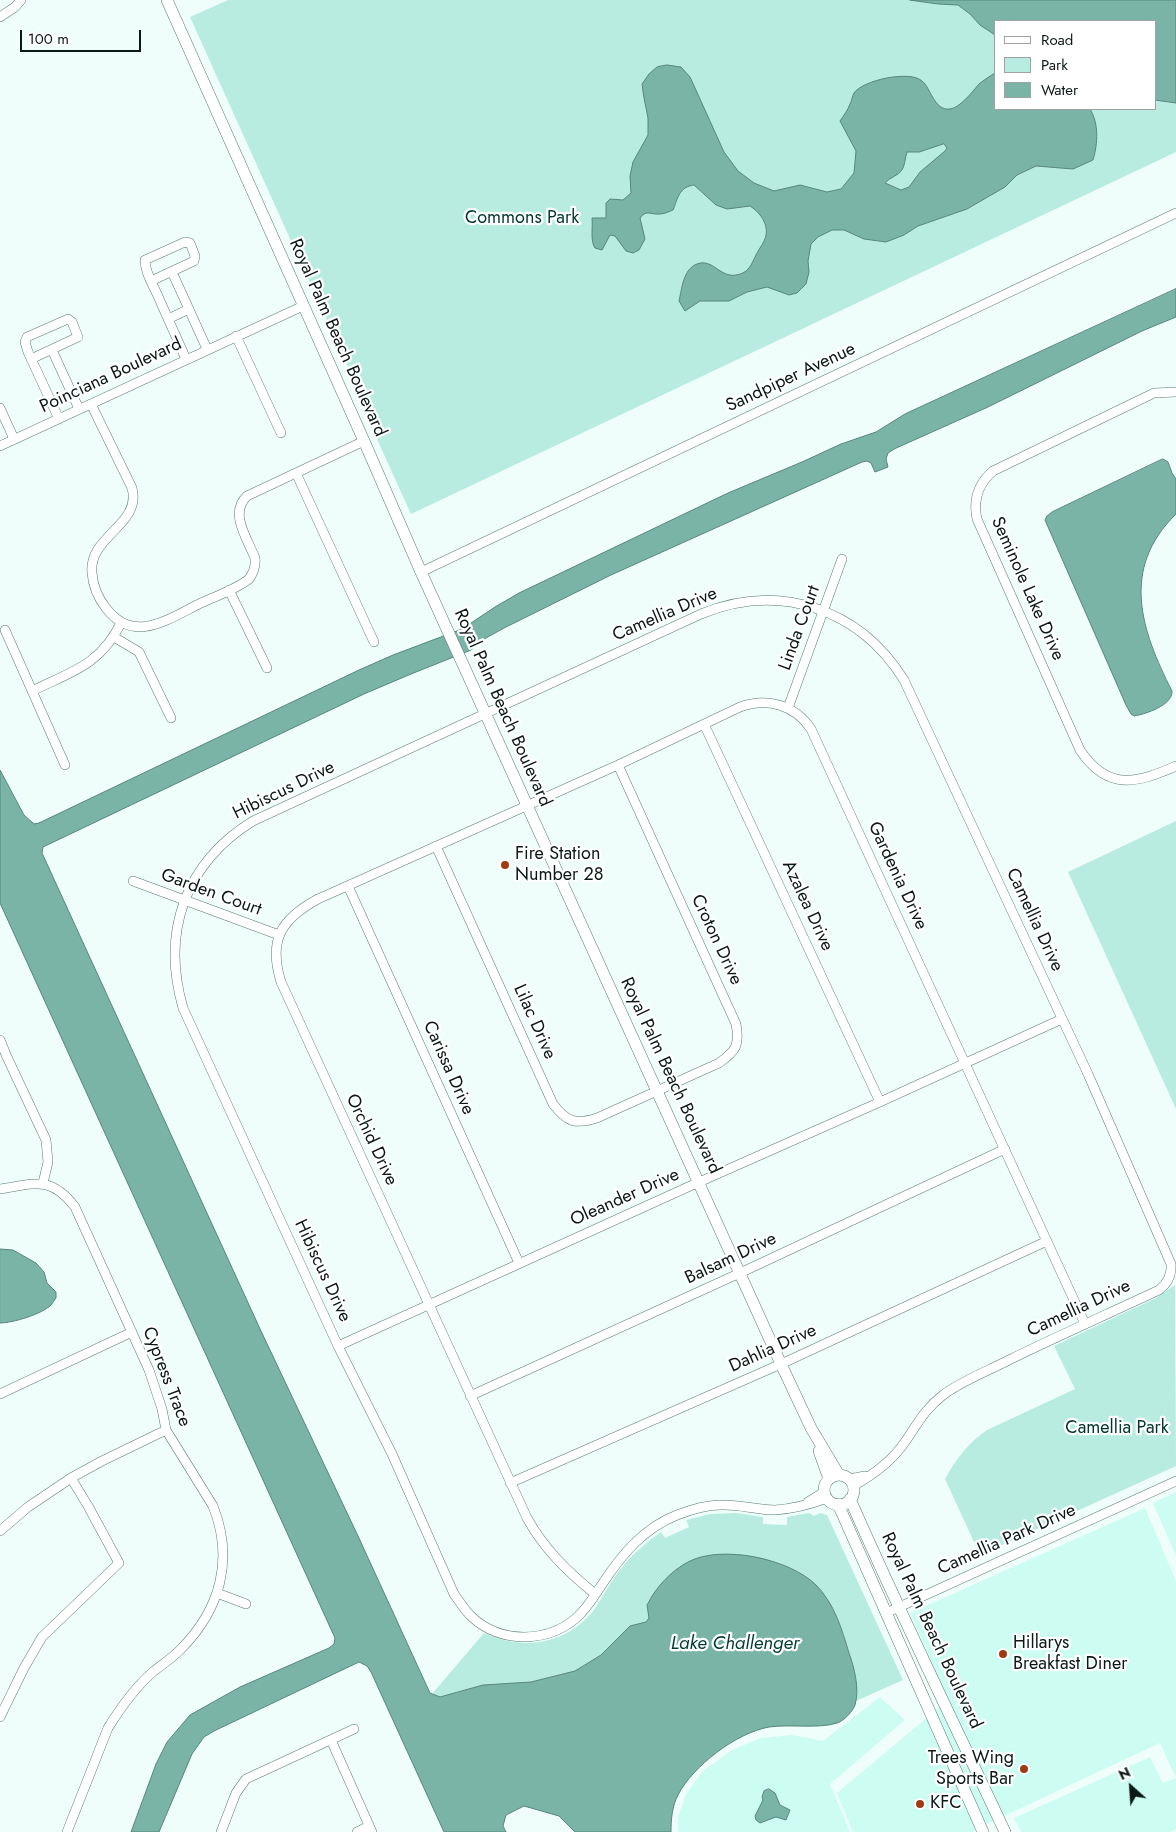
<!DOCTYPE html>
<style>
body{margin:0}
#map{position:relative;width:1176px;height:1832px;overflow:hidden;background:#effefa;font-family:Jost,sans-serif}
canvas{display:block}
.legend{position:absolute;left:994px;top:20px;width:162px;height:90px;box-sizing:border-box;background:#fff;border:1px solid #9da3a2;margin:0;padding:6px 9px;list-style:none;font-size:15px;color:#0a1916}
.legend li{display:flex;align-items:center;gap:10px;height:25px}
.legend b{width:25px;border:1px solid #9da3a2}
.north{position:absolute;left:1106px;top:1762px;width:50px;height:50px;-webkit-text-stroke:4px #fff;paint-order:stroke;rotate:334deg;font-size:14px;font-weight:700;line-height:20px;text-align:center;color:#0a1916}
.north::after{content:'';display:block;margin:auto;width:18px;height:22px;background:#0a1916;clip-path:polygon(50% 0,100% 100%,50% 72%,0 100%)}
.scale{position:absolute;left:20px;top:30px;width:121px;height:22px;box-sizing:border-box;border:2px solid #0a1916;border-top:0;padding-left:6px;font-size:15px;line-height:18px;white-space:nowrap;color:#0a1916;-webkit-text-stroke:4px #fff;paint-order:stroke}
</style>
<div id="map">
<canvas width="1176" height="1832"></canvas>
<ul class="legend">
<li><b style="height:6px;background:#fff"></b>Road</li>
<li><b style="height:14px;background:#b8ece0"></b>Park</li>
<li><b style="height:14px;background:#79b4a7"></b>Water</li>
</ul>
<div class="north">N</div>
<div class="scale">100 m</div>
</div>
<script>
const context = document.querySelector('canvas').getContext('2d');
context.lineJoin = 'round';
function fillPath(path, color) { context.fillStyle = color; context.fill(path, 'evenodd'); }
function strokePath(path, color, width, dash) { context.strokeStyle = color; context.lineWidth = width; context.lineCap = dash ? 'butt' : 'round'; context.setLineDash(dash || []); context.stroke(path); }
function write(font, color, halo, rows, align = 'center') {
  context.font = font + ' Jost,sans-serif'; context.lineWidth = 4.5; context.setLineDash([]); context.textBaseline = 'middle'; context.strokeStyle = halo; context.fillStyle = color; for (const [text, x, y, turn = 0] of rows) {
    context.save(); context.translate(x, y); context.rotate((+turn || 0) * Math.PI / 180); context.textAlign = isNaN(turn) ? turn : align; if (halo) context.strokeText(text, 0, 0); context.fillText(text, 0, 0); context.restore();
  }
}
fillPath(new Path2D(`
 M1176,1492V1556L1153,1503Z
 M1145,1508L1176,1581V1775L1175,1776L1160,1743L974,1830V1832H853L837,1793L948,1700L910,1613Z
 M880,1697L905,1720L830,1784L850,1832H678V1817L686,1794L703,1771L732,1750L761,1738L792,1735L823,1741Z
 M1150,1757L1163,1783L1176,1778V1829L1170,1832H1021L1014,1818Z`), '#cdfdf2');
fillPath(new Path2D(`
 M228,0H1176V152L411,514L376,437L370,416L190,17ZM995,21H1155V109H995Z
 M1176,821V1109L1068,872Z
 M1175,1285L1176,1466L980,1555L945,1479C956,1459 969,1442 987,1430L1075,1389L1054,1346L1156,1298Z
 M736,1513L763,1517V1524L787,1525V1517L809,1513L814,1516L820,1513L827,1515L903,1680L856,1701L857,1694L851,1658L844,1635L833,1609L825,1595L815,1585L804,1575L792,1569L773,1561L737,1555L650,1598L647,1604L649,1618L646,1622L628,1628L601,1655L575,1671L531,1682L483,1685L440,1697L432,1694L484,1633C523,1651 566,1645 594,1610C604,1595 612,1578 624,1565C635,1552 647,1542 661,1532L665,1538L689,1527L686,1520L710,1514Z`), '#b8ece0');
const water = new Path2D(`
 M910,0H1176V103L1155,100V21H995V35L980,25L970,14L958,5L938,4Z
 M667,65L681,67L690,77L724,152L738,171L754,183L774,191L800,185L827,192L841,189L854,173L856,151L840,121C844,115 848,110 850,104C852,101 852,96 854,93C863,80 910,70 922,81C931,88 934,111 950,109C960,108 973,91 979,84C984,80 990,76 995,73V109H1090C1099,124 1098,143 1093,160L1073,169L1036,166L1017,175L1005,187L967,209L918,226L904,235L886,242L864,239L844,230H832L818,237L811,244L808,261L809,272L806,284L797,293L789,295L767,287L747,292L729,301H700L685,311L679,301C682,289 683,269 697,264C713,258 720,278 736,275C749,273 751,265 756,255C758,250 762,246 764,241C771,227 761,213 750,206L727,209L716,205L694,185C679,187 678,198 673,210C668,212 664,214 660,214C650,215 647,209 640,218L645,239L639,250L633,253L626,251L615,236L610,235L602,250L595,248C590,241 593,227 592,218H606V203L610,199L623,200L631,193L630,176L633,162L648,135V118L644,98L642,84L649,74L657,67ZM944,144L947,148L945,151L920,172L909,187L901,190L885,183C890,177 898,176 902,170C905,165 905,158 907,152H919Z
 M1176,289V317L1142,331L988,407L894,449L888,453L886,459L888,467L875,472L871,463L867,461L862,462L611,575L504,628L486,638L471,650L411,674L364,694L43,847L42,853L261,1331L358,1536L430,1693L440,1697L483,1685L531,1682L575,1671L601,1655L630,1626L646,1622L649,1618L647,1605C656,1587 671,1571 688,1562C722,1544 790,1559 816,1585C834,1603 842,1629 849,1653C854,1667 860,1689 855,1705C853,1711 844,1721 837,1723C819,1729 790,1724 769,1727C736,1733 693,1766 678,1795C672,1806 671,1820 671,1832H575L559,1816L524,1806L506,1815L503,1826L506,1832H444L371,1672L367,1666L359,1662L214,1731L204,1737L192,1754L159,1832H131L156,1764L167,1742L190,1715L240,1687L329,1648L334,1644L335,1638L0,903V770L24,815L34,824L39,823L359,670L393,655L462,629L495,607L519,593L728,493L802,462L841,444L876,432L905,414Z
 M1163,459L1168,462L1172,473L1176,479V514C1120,569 1141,630 1172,691C1173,705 1146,714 1134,716L1131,714L1126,705L1045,520L1047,516L1052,512Z
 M0,1249L13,1250L36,1263L44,1272L47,1283L56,1292V1298C54,1300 53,1303 51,1305C42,1314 13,1323 0,1323Z
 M769,1789L775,1793L780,1805L790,1810L786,1820L776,1817L760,1823L756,1820L755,1816L763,1800L762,1797L764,1791Z`);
fillPath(water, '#79b4a7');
strokePath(water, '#58867c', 1);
const minor = new Path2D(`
 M0,17L15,7L21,0
 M172,272L207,349
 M151,281L194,261L195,256L190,243L185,242L145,260C145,272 152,283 157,294C167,316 176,337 186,359
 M168,319L189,309
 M236,336L281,433
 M52,350L79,409
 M31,359L78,337L72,322L68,319L27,337L25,342L28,352L59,419
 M1176,392L1154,393L993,471C978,484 973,500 977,519L1080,750C1108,792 1137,783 1176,766
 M91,404L132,488C142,525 88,536 92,573C93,585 98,598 106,608C134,645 168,619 201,603C216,596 235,590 249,579C254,572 256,566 255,558C247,538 229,513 247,496L364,441
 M0,408L14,439
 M0,446L303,306
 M296,473L374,642
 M421,572L1176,213
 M229,590L267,668
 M5,630L65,765
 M114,637L139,652L171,718
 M32,691C73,671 100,665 121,623
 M788,708L842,559
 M704,724L880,1102
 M436,846L553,1104C567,1122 575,1125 597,1118L719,1063C736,1051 740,1045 736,1024L618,765
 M133,881L279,935
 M348,886L519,1263
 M0,1040L7,1057L46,1140L48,1162L43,1183
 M0,1189C35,1184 50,1175 75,1207L149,1370L162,1409L166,1430L213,1506C234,1559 221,1609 180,1650C172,1658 163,1664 154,1671C135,1687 121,1707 108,1728L67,1832
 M338,1346L688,1187L880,1102L1062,1019
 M0,1394L132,1332
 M470,1396L740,1273L1005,1149
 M71,1478L102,1461L166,1430
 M849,1479L865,1476
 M510,1483L781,1364L1047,1241
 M827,1498C811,1504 791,1509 775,1510C758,1510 742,1505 725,1505C709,1504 692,1509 677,1515C644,1528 622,1554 603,1583C594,1596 587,1609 575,1619C546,1643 501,1643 473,1618C465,1611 460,1602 454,1594L392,1454L338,1346L183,1008C161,932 185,863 253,821L701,614C779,582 859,608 904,680L1088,1074L1171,1264C1172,1275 1168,1283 1159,1290C1110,1313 1060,1335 1011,1359C988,1371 963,1380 943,1395C924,1410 918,1423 905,1442C892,1461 873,1475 853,1486
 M808,1502L824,1492
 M0,1531L28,1507L71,1478L88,1506L119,1563L42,1637L24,1668L0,1717
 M217,1593L246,1604
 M595,1594C568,1572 544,1549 527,1518L281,982C268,940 281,919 318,899L618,765L740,707C767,697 795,705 811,729L1085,1324
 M886,1613L1176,1481
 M331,1740L372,1832
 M221,1832L236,1793L246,1779L354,1729
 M357,1832L369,1826`);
const tertiary = new Path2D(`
 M167,0L364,441L421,572L781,1364L811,1428L839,1475
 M819,1451L829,1479
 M824 1490a15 15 0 1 1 30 0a15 15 0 1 1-30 0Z
 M850,1499C899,1611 953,1721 1005,1832
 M838,1504L983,1832`);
strokePath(minor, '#587b73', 10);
strokePath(tertiary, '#587b73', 12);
strokePath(minor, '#fff', 9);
strokePath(tertiary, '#fff', 11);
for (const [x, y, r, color] of [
 [505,865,5,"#a03a12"],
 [1003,1654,5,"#a03a12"],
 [1024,1769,5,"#a03a12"],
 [920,1804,5,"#a03a12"]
]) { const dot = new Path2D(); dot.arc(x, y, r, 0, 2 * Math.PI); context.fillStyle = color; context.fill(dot); strokePath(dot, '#fff', 2); }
write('18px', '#00372f', '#fff', [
 ["Commons Park",522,219],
 ["Camellia Park",1117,1429]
]);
write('18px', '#0a1916', '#fff', [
 ["Royal Palm Beach Boulevard",337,338,66],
 ["Poinciana Boulevard",111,376,-25],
 ["Sandpiper Avenue",791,378,-25],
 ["Seminole Lake Drive",1027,589,66],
 ["Camellia Drive",665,615,-23],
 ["Linda Court",800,628,-70],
 ["Royal Palm Beach Boulevard",502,708,66],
 ["Hibiscus Drive",284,791,-26],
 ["Gardenia Drive",897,876,65],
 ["Garden Court",211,893,20],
 ["Azalea Drive",807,906,65],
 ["Camellia Drive",1034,920,65],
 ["Croton Drive",716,940,65],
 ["Lilac Drive",534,1022,66],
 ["Carissa Drive",448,1068,66],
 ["Royal Palm Beach Boulevard",670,1076,65],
 ["Orchid Drive",371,1140,65],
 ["Oleander Drive",625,1198,-24],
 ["Balsam Drive",731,1259,-25],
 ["Hibiscus Drive",322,1271,65],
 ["Camellia Drive",1079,1309,-25],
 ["Dahlia Drive",773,1349,-24],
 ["Cypress Trace",166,1377,69],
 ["Camellia Park Drive",1007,1540,-24],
 ["Royal Palm Beach Boulevard",931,1631,65]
]);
write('18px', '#0a1916', '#fff', [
 ["Fire Station",515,855],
 ["Number 28",515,876],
 ["Hillarys",1013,1644],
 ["Breakfast Diner",1013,1665],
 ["Trees Wing",1014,1759,"right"],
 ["Sports Bar",1014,1780,"right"],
 ["KFC",930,1804]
], 'left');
write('italic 19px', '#043d35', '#fff', [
 ["Lake Challenger",735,1644]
]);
</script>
